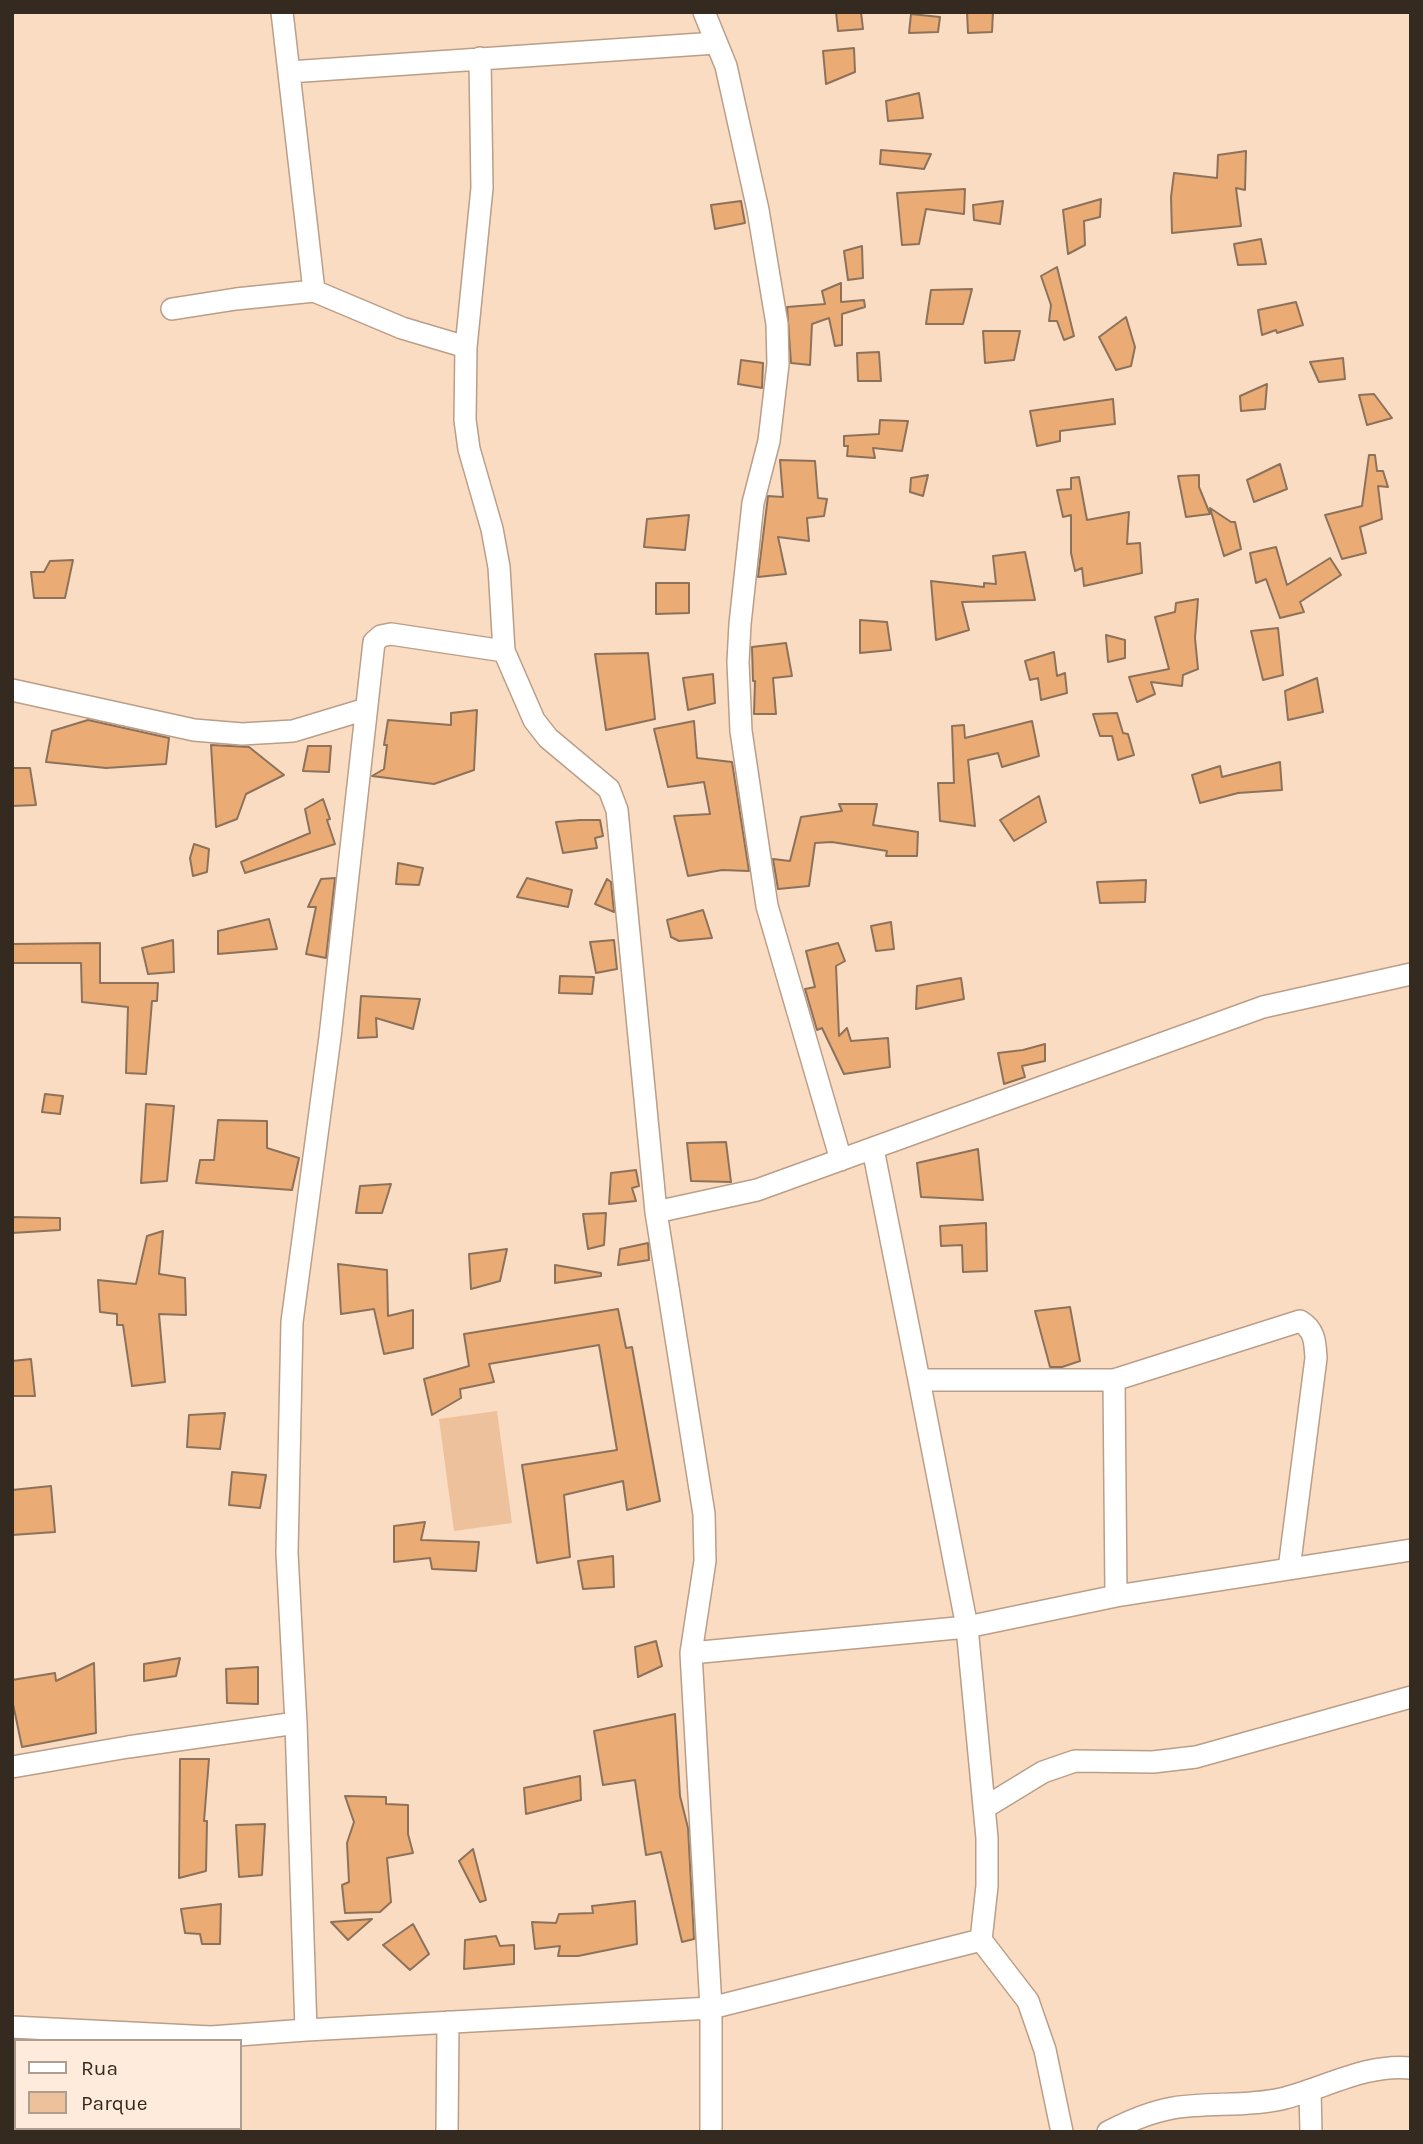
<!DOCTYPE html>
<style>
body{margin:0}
#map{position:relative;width:1423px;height:2144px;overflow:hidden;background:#fadcc3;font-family:Karla,sans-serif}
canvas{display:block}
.frame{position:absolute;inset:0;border:14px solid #352a20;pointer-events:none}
.legend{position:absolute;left:14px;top:2039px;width:228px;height:91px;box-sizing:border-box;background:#feebdc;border:2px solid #ae9e91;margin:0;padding:9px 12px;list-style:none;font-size:21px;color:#352a20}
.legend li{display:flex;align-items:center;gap:14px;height:35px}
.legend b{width:35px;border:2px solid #ae9e91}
</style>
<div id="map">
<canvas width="1423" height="2144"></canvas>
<div class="frame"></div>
<ul class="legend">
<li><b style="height:9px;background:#fff"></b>Rua</li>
<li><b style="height:19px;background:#edc19b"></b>Parque</li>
</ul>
</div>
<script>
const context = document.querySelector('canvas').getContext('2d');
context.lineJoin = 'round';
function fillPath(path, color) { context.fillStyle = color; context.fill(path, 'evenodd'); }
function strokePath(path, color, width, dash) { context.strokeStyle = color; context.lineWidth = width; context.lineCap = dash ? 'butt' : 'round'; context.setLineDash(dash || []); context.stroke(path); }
fillPath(new Path2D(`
 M497,1411L512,1523L454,1531L439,1419Z`), '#edc19b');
const building = new Path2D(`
 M836,12H861L863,29L838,31Z
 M967,12H993L992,32L968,33Z
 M911,14L940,17L938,32L909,33Z
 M854,48L855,72L826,84L823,51Z
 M919,93L923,118L888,121L886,101Z
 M881,150L931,154L924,169L880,164Z
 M1246,151L1245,190L1236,188L1241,226L1172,233L1171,197L1174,173L1217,178L1218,155Z
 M965,189L964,214L926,209L919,244L902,245L897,193Z
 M1101,199L1100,217L1084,221L1085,245L1068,254L1063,210Z
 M741,201L745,223L715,229L711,205Z
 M1003,201L1000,224L974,220L973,205Z
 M1261,239L1266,264L1238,265L1234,244Z
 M862,246L863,278L848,280L844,251Z
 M1057,267L1074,336L1064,340L1057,321H1049L1051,305L1041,276Z
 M841,283V302L864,300L865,307L842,314V345L835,346L829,318L812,324L810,365L791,363L787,307L825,304L822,291Z
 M972,289L963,324H926L931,290Z
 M1296,302L1303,325L1277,333L1276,330L1262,335L1258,310Z
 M1126,317L1135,347L1131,366L1116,370L1099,337Z
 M983,331H1020L1014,360L985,363Z
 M879,352L881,381H858L857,353Z
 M1343,358L1345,379L1319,382L1310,362Z
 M741,360L763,363L762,388L738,384Z
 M1267,384L1265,409L1241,411L1240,396Z
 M1374,394L1392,418L1367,425L1359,395Z
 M1113,399L1115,424L1060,431V441L1037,446L1030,411Z
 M880,420L908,421L902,451L873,448L875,458L847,456L848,446H844V436L879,434Z
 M1369,455H1375L1377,471H1383L1388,487L1378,486L1382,519L1360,527L1366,553L1342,559L1325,515L1362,506Z
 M780,460L815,461L818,498L827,499L824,516L807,518L809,541L778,537L786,574L758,577L768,496L783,497Z
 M1280,464L1287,489L1254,502L1247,480Z
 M928,475L923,496L910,492L911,478Z
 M1199,475V487L1210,514L1186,517L1178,476Z
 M1079,477L1087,520L1129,512L1127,544L1140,543L1142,573L1084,586L1082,568L1075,571L1071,553V515L1063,517L1057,490L1071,489V478Z
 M1210,508L1231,522H1235L1241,549L1224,556Z
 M689,515L685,550L644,547L647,519Z
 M1276,547L1287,585L1330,558L1341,575L1300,602L1304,612L1280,618L1266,579L1256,583L1250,553Z
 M1025,552L1035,600L962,602L969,630L936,640L931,581L984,587V583L996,584L993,556Z
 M73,560L65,598H34L31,572H44L50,561Z
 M656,583H689V613L656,614Z
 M1198,599L1195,638L1198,669L1183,675L1182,686L1151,682L1155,694L1137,702L1129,677L1169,669L1155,617L1175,612L1176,603Z
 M860,620L887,622L891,650L860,653Z
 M1278,628L1283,675L1263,680L1251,631Z
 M1106,635L1125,640V658L1108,662Z
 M786,643L792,676L773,678L776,714H754L755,681H753L752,647Z
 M1054,652L1057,676L1065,673L1067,693L1041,700L1038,678L1030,680L1025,661Z
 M648,653L655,719L606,730L595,654Z
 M713,674L715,703L688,710L683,678Z
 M1317,678L1323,712L1288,720L1285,691Z
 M477,710L474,770L434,784L372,776L384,769L387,745H384L388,720L451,725V713Z
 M1117,713L1123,733L1128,734L1134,755L1118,760L1112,736H1100L1093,714Z
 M88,720L169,738L166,764L106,768L46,762L52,731Z
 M694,721L697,758L732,762L749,871L722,870L688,876L674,816L710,814L704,782L668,787L654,729Z
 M1032,721L1039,756L1002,767L998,753L968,760L975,826L940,821L938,783H954L952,726L964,725L965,738Z
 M211,745L249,747L284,775L246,794L237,819L216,827Z
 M308,746H331L329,772L303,771Z
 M1280,762L1282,790L1238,793L1200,803L1192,775L1220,766L1222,777Z
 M12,768H30L36,805L12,806Z
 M1039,796L1046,822L1014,841L1000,820Z
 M323,799L330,819L327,820L335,844L245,873L241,862L310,833L305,809Z
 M839,804H877L873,825L918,832L917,856H886L887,851L832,842L815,843L809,886L778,889L773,859L790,861L801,817L842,811Z
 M580,820H600L603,836L595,838L597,848L563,853L556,822Z
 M194,844L209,849L207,872L193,876L190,858Z
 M398,863L423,868L419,885L396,884Z
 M335,878L326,958L306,954L316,907H308L321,879Z
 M527,878L572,890L568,907L517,897Z
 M607,879L611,882L614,912L595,904Z
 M1146,880L1145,902L1100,903L1097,882Z
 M703,910L712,938L679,941L671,937L667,920Z
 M269,919L277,949L218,954V931Z
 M891,922L894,949L876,951L871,926Z
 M173,940L174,972L148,974L142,948Z
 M614,940L617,969L596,973L590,942Z
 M100,943V983H158L157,1001H152L146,1074L126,1073L128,1007L82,1002L81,963H12V944Z
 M838,943L845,961L836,966L839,1036L847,1028L851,1041L888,1038L890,1067L844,1074L822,1028L817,1030L805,989L815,987L806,951Z
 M560,976L594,977L592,994L559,993Z
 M961,978L964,999L916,1009L917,986Z
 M361,996L420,999L413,1029L376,1018L377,1037L358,1038Z
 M1045,1044V1061L1022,1066L1025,1077L1004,1084L998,1053L1023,1050Z
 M45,1094L63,1096L60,1114L42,1112Z
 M146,1104L174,1106L167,1181L141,1183Z
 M218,1120L267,1121V1148L299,1158L292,1190L196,1183L200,1160H214Z
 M726,1142L731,1182L691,1181L687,1143Z
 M978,1149L983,1200L921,1197L917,1163Z
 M636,1170L639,1186L632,1188L636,1201L609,1204L611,1173Z
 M391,1184L382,1213H356L360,1186Z
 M606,1213L604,1245L588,1249L583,1214Z
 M12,1217L60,1218V1230L12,1233Z
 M986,1223L987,1271L963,1272L962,1245L941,1246L940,1226Z
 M163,1231L159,1274L185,1278L186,1315L159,1314L165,1382L132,1386L123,1325H117V1314L100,1312L98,1280L136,1284L147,1236Z
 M648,1243L649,1260L618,1265L620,1249Z
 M507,1249L500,1281L471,1289L469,1254Z
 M338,1264L387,1270L388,1316L413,1310V1348L384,1354L374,1309L341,1314Z
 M555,1265L601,1273V1276L555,1283Z
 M1070,1307L1080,1361L1062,1367H1050L1035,1311Z
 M618,1309L626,1348L632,1347L660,1501L627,1510L623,1481L564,1495L570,1557L537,1563L522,1465L617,1450L599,1345L489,1364L494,1382L460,1389L461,1398L432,1415L424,1379L469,1366L464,1334Z
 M31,1359L35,1396H12V1361Z
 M225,1413L220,1449L187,1447L189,1415Z
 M232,1472L266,1475L260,1508L229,1505Z
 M51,1486L55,1532L12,1535V1490Z
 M425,1522L421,1540L479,1542L476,1571L432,1569L430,1558L394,1562V1526Z
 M613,1556L614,1587L583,1589L578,1561Z
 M656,1641L662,1666L638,1677L635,1647Z
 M180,1658L176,1676L144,1681V1664Z
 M94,1663L96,1733L22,1747L12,1699V1680L55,1673L56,1681Z
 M258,1667V1704L227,1703L226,1669Z
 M675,1714L680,1796L688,1828L694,1939L682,1942L661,1852L646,1855L635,1780L603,1785L594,1731Z
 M180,1759H209L204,1821H207L206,1871L179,1878Z
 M580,1776L581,1800L526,1814L524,1788Z
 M345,1796L386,1797V1804L408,1805V1834L413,1853L387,1858L391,1902L380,1912L345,1913L342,1885L349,1882L347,1843L354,1822Z
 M265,1824L262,1875L239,1877L236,1825Z
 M473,1849L486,1900L480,1902L459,1861Z
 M635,1901L637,1944L578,1956H558L560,1946L535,1949L532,1922L556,1923L559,1914L593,1913L592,1906Z
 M221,1904L220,1944H202L200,1934L185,1933L181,1909Z
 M372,1919L348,1940L331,1922Z
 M413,1924L429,1954L410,1970L383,1945Z
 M496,1936L500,1946L514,1945V1964L464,1969L465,1940Z`);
fillPath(building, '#eaab74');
strokePath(building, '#8d725b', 2);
const minor = new Path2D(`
 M282,12L314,291
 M704,12L726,66L758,210L777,324L778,364L769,441L753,503L740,624L738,662L741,731L767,906L841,1160
 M480,58L482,188L466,347L465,420L469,449L492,529L499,567L504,651L534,720L548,738L609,789L617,810L656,1212L704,1514L705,1561L691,1653L711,2008V2132
 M289,72L716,43
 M172,309L236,299L314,291L402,328L466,347
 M12,690L194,730L242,734L293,731L366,709
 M873,1149L919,1380H1114L1300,1321C1315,1330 1315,1342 1316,1358L1289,1569
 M656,1212L757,1190L1263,1007L1411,974
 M919,1380L967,1627L987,1838V1886L981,1940L1028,2001L1045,2050L1062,2132
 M1114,1380L1116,1596
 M691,1653L967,1627L1116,1596L1411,1550
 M12,1767L128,1747L296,1723
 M984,1808L1043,1772L1075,1761L1153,1762L1196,1757L1411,1697
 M12,2027L211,2037L306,2030L711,2008L981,1940
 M306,2030L296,1723L287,1553L292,1322L330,1037L374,642L381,636L391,634L504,651
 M1310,2090L1311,2132
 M210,2132V2128
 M447,2132L448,2022
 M1108,2132C1129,2121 1150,2112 1173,2108C1208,2102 1246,2107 1281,2099C1323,2089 1366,2063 1411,2068`);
strokePath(minor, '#bb9e87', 24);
strokePath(minor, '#fff', 21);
</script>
